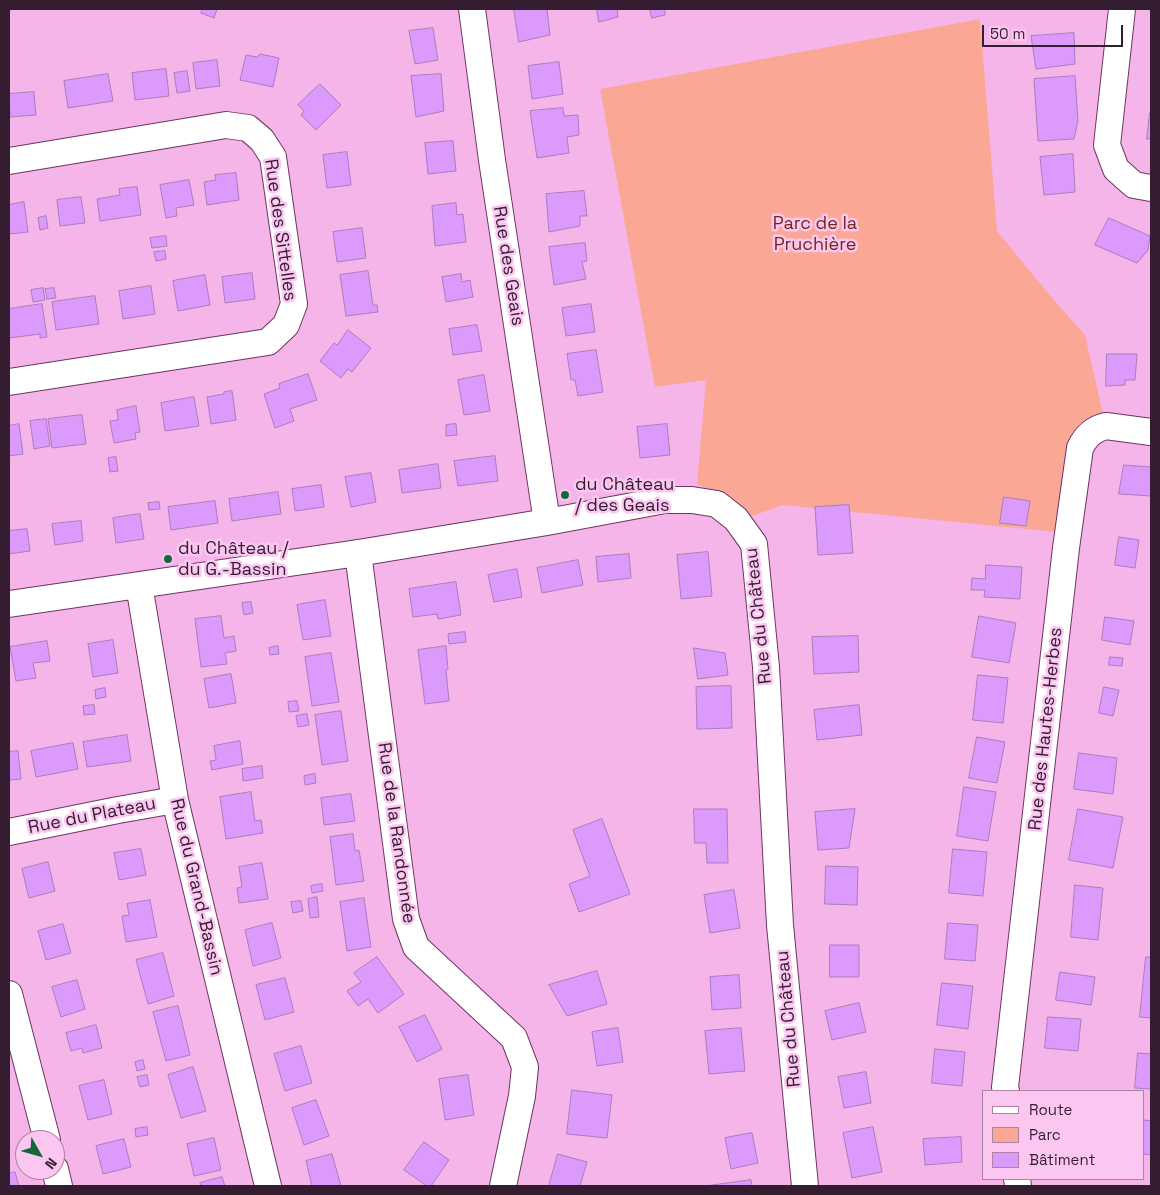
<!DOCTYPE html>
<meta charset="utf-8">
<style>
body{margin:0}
#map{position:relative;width:1160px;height:1195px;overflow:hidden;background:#f6b5e9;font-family:"Space Grotesk",sans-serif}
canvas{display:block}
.frame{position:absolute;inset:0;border:10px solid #351d31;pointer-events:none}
.legend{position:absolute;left:982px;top:1090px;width:162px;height:90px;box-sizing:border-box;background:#fbc7f0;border:1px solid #ac83a4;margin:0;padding:6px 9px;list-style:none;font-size:15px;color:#351d31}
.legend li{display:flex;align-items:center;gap:10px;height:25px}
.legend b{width:25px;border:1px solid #ac83a4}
.north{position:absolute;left:15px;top:1130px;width:50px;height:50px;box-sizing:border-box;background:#fbc7f0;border:1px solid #ac83a4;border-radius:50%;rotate:128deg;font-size:14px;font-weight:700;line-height:20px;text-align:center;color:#351d31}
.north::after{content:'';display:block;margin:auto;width:18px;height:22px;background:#13683a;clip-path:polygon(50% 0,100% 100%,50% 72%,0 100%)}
.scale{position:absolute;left:982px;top:25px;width:141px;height:22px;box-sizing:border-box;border:2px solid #351d31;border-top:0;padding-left:6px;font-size:15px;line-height:18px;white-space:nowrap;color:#351d31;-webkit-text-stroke:4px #fbc7f0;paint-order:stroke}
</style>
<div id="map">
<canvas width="1160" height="1195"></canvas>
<div class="frame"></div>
<ul class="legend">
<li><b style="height:6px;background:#fff"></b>Route</li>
<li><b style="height:14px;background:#faa895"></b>Parc</li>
<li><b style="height:14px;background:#db9afc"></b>Bâtiment</li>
</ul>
<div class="north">N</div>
<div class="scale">50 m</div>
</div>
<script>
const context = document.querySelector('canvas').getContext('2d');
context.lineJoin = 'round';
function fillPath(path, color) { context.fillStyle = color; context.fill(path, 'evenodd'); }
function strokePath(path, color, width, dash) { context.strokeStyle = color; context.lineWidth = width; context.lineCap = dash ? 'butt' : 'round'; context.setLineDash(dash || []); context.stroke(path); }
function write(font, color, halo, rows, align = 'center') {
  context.font = font + ' "Space Grotesk",sans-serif'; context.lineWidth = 5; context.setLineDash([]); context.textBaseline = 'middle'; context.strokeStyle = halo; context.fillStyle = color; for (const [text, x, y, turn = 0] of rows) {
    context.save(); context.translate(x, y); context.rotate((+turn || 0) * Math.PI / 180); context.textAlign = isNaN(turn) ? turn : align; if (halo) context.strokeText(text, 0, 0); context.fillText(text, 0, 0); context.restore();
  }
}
fillPath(new Path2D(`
 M980,19L997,231L1052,298L1085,335L1103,414L1057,532L783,505L752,516L712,490L697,484L706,380L655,387L600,89Z`), '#faa895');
const building = new Path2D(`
 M203,9H217L214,18L201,13Z
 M514,9H547L550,35L519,42Z
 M597,9H617L618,17L599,22Z
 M650,9H665V15L652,18Z
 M433,28L438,60L415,64L409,31Z
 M1074,33L1075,64L1036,69L1031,36Z
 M260,54L279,58L273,87L240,80L246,55L257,57Z
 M217,60L220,86L196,89L193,63Z
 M559,62L563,94L532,99L528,66Z
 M166,69L169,96L135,100L132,73Z
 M187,71L190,91L177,93L174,73Z
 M108,74L113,101L68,108L64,81Z
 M441,74L444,111L416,117L411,76Z
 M1075,76L1078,121L1074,139L1038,141L1034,79Z
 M320,84L341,105L316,130L301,115L304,111L298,105Z
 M34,92L36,115L10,117L9,94Z
 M563,108L564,116L578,115L579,135L567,137L569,153L537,158L530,111Z
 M1150,113H1151V139H1147Z
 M453,141L456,171L428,174L425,143Z
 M347,152L351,185L327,188L323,155Z
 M1073,154L1075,192L1044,195L1040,157Z
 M236,173L239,200L207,205L204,182L216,180L215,175Z
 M189,180L194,205L176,208L177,216L166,218L160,185Z
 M137,187L141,215L100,221L97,199L120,195L119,189Z
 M584,191L587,216H580V226L549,232L546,194Z
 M81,197L85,223L60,226L57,200Z
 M24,202L28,232L9,234V205Z
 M456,203L457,215L463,214L466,242L435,246L432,206Z
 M46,216L48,228L40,230L38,218Z
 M1109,218L1150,236L1148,250L1137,263L1095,245Z
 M362,228L366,258L337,262L333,232Z
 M166,236L167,246L152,248L150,238Z
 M585,243L587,261L582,262L586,279L554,285L549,247Z
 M165,251L166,259L156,261L154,252Z
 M368,271L373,305H377L378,312L346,316L340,275Z
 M252,273L255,299L225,303L222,277Z
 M461,274L462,282L470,280L473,297L446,302L442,277Z
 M205,275L210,305L178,311L173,281Z
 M151,286L155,314L123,319L119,291Z
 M43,288L45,300L33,302L31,290Z
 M54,288L56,298L47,299L45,289Z
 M95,296L99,324L56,330L52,302Z
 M42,304L47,337L40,338V334L9,338V309Z
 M591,304L595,332L566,336L562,308Z
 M477,325L482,351L453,355L449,329Z
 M348,330L371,348L352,372L348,369L341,378L320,361L334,343L337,345Z
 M596,350L603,392L578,396L575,380H571L567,354Z
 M1107,354H1137L1135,380H1125V385L1106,386Z
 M308,374L317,400L290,409L294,421L275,428L264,394L280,388L279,384Z
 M484,375L490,411L464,415L458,380Z
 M232,391L236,420L211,424L207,397L224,394V392Z
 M194,397L199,426L165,431L161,403Z
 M136,406L140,432L135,433L136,439L114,443L110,421L118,420L117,410Z
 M82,415L86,444L52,448L48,419Z
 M46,419L50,446L34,449L30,421Z
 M19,424L23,454L9,456V426Z
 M456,424L457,435L446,436V425Z
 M667,424L670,455L640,458L637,427Z
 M495,456L498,481L458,486L454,461Z
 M116,457L118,471L110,472L108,458Z
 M438,464L441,488L402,493L399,470Z
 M1124,465L1151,467V496L1119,494Z
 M371,473L376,502L351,507L345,477Z
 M321,485L324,507L295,511L292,489Z
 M278,492L281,514L232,521L229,499Z
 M1004,497L1030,501L1026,526L1000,523Z
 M215,501L218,523L171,530L168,507Z
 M159,502L160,509L149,510L148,503Z
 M849,505L853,553L818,555L815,507Z
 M140,514L144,539L116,543L113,518Z
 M81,521L83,541L55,545L52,524Z
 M27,529L30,551L9,554V531Z
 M1119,537L1139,540L1135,568L1115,565Z
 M708,552L712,596L681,599L677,555Z
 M629,554L631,578L598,582L596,557Z
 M578,560L583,585L542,593L537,568Z
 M986,565L1022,567L1020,599L984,597L985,590H971L972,578L985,579Z
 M517,569L522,597L494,602L488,575Z
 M456,582L461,615L438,619L437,614L413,617L409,589Z
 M325,600L331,636L303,640L297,605Z
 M251,602L253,613L244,615L242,603Z
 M221,616L224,638L234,636L236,651L225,653L227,664L201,667L195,619Z
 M979,616L1016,623L1009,663L972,657Z
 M1105,617L1134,621L1130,645L1102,640Z
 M465,632L466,642L449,644L448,634Z
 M858,636L859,672L814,674L812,637Z
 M113,640L118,673L93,677L88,644Z
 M47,641L50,661L33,663L36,678L16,681L10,647Z
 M278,646L279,654L270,655L269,648Z
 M446,646L448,669L446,670L449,701L425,704L418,650Z
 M694,648L725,653L728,675L698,679Z
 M331,653L339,702L312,706L305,657Z
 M1110,657L1123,658L1122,666L1109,665Z
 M231,674L236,703L209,708L204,679Z
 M978,675L1008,678L1003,723L973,720Z
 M731,686L732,728L697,729L696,687Z
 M1104,687L1119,690L1113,716L1099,713Z
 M105,688L106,697L96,699L95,690Z
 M297,701L299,711L289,712L288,702Z
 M94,705L95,714L84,715L83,706Z
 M859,705L862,735L817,740L814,710Z
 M341,711L348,761L322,765L315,715Z
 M307,714L309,725L298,727L296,716Z
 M127,735L131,761L87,767L83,742Z
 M977,737L1005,742L997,783L969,778Z
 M240,741L243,764L212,770L210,761L216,760L214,746Z
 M73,743L78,769L36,777L31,751Z
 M18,751L21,779L9,780V752Z
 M1079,753L1117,758L1113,794L1074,789Z
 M262,766L263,778L243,781L242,769Z
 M315,774L316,783L305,785L304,776Z
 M964,787L996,792L988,841L957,836Z
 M251,792L255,821L261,820L263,833L226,839L220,797Z
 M351,794L355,821L324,825L321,798Z
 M694,809H727L728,863H707L706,843H695Z
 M855,809L849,848L818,850L815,812Z
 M1078,809L1123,817L1113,868L1069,860Z
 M602,819L630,894L579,912L569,884L590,876L573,830Z
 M353,834L355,851L359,850L364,881L336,885L330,837Z
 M141,849L146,875L119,880L114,853Z
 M953,849L987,852L983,896L949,893Z
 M48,862L55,891L29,898L22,869Z
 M262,863L268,899L239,903L237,888L242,887L239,867Z
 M826,866L858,867L857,905L825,904Z
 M322,884L323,891L312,893L311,886Z
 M1075,885L1103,888L1098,940L1071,937Z
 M734,890L740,928L710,933L704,895Z
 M317,897L319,917L310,918L308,899Z
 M364,898L371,947L347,951L340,902Z
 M150,900L157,937L126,942L122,916L129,915L127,904Z
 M301,901L303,911L293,913L291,902Z
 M272,923L281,958L253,966L245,930Z
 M948,923L978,925L975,961L945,959Z
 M63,924L71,953L46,960L38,931Z
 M830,945H859V977H830Z
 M163,953L174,996L148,1004L136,960Z
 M377,957L404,994L378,1013L368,999L358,1006L347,991L361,982L354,973Z
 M1146,957H1151V1018L1140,1017Z
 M597,971L607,1004L567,1016L549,985Z
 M1060,972L1095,977L1091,1005L1056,1000Z
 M739,975L741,1008L712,1010L710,977Z
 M285,978L294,1012L265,1020L256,985Z
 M77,980L85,1009L61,1017L52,987Z
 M942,983L973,986L968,1029L937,1025Z
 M859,1003L866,1032L832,1040L825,1011Z
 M178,1006L190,1055L166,1061L153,1012Z
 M425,1015L442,1049L417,1062L399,1027Z
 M1048,1017L1081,1019L1078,1051L1045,1048Z
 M96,1025L102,1048L83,1053L82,1048L71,1051L66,1033Z
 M618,1028L623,1062L597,1066L592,1032Z
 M741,1028L745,1071L709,1074L705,1031Z
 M301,1046L312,1083L285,1091L274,1054Z
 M935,1049L965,1052L962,1086L932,1083Z
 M1138,1053L1151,1054V1089L1135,1088Z
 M143,1060L145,1069L137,1071L135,1062Z
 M193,1067L206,1111L181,1118L168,1075Z
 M866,1072L871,1103L844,1108L838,1077Z
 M147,1075L149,1085L140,1087L137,1077Z
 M468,1075L474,1115L445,1120L439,1079Z
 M104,1080L112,1114L88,1120L79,1086Z
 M572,1090L612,1095L607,1138L567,1134Z
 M316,1100L329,1136L304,1145L292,1108Z
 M1144,1120L1151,1121V1155L1144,1154Z
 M147,1127L148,1135L136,1137L135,1129Z
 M873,1127L882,1172L852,1178L843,1133Z
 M752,1133L758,1163L731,1169L725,1138Z
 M961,1137L962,1162L925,1165L923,1139Z
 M214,1138L221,1170L194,1176L187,1144Z
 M124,1139L131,1167L103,1174L96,1146Z
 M424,1142L449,1160L431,1186H427L404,1170Z
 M332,1154L341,1186H312L306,1161Z
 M558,1154L587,1162L580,1186H549Z
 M15,1172L19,1186H9V1174Z
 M222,1177L225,1186H201L200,1183Z
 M751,1180L752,1186H706Z`);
fillPath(building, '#db9afc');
strokePath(building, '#a77ebc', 1);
const minor = new Path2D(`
 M472,9L492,160L547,522
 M1122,9L1107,145L1116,169L1134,185L1151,188
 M9,161L226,125L248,128L262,140L273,157L294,304L286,325L268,342L9,382
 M358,553L406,919L416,947L514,1038L525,1067L522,1096L503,1186
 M139,585L175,800L268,1186
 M9,604L358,553L547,522L665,500H692L717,504L736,519L754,544L766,667L780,925L805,1186
 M9,832L118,810L175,800
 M9,994L47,1140
 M1006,1091L1005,1087L1066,548L1080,448C1086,436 1093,429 1106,426L1151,432
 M55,1169L59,1186
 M1017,1179L1018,1186`);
strokePath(minor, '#6c3563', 28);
strokePath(minor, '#fff', 26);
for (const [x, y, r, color] of [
 [565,495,5,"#13683a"],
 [168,559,5,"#13683a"]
]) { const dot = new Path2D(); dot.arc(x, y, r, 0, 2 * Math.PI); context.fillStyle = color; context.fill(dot); strokePath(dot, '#fbc7f0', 2); }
write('18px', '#722819', '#fbc7f0', [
 ["Parc de la",815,224],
 ["Pruchière",815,245]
]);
write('18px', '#351d31', '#fbc7f0', [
 ["Rue des Sittelles",280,230,82],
 ["Rue des Geais",508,266,81],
 ["Rue du Château",759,616,-96],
 ["Rue des Hautes-Herbes",1046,729,-84],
 ["Rue du Plateau",92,816,-11],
 ["Rue de la Randonnée",396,833,82],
 ["Rue du Grand-Bassin",196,887,77],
 ["Rue du Château",789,1019,-95]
]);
write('18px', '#351d31', '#fbc7f0', [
 ["du Château",575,485],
 ["/ des Geais",575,506],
 ["du Château /",178,549],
 ["du G.-Bassin",178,570]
], 'left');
</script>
